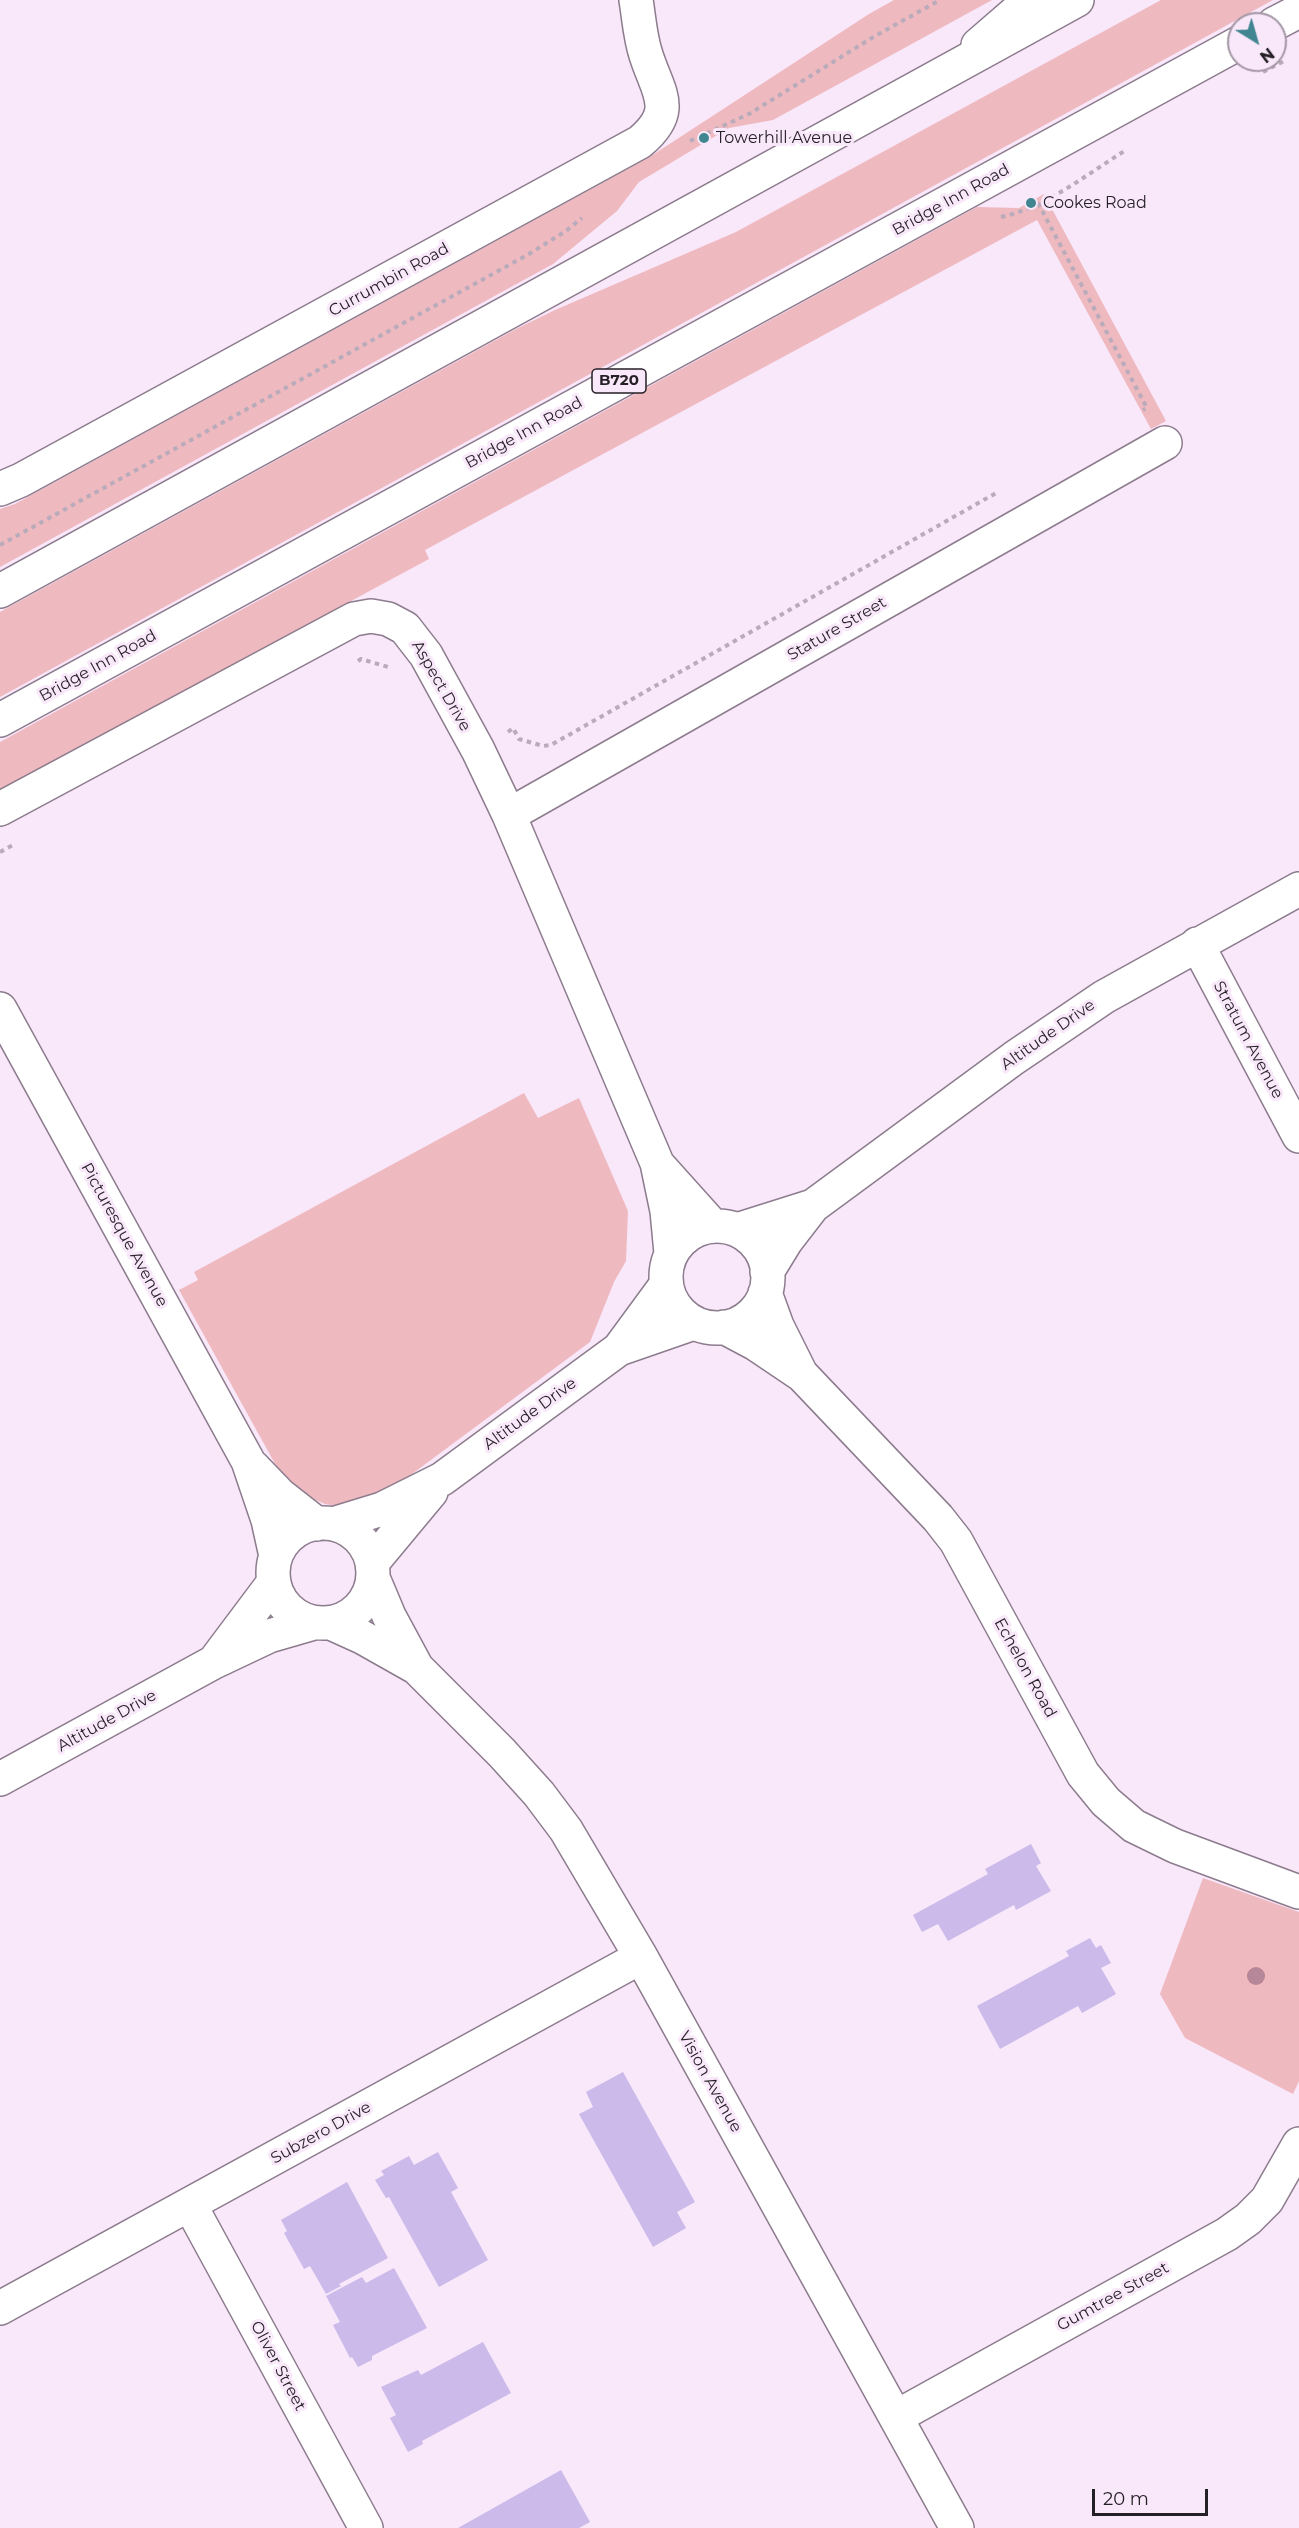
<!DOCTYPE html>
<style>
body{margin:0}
#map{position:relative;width:1299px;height:2528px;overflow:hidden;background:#f9e7fa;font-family:Montserrat,sans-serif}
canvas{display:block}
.north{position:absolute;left:1227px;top:12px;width:60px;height:60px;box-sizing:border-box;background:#f9e7fa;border:2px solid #a497a5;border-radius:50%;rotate:143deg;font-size:16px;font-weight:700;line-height:24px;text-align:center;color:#251f26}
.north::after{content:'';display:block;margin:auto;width:21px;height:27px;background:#408691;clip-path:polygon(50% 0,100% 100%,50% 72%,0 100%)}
.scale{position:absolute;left:1092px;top:2489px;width:116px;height:27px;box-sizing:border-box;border:3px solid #251f26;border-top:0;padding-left:8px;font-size:18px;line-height:21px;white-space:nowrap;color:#251f26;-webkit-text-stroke:4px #f9e7fa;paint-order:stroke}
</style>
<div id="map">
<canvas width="1299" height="2528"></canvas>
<div class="north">N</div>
<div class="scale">20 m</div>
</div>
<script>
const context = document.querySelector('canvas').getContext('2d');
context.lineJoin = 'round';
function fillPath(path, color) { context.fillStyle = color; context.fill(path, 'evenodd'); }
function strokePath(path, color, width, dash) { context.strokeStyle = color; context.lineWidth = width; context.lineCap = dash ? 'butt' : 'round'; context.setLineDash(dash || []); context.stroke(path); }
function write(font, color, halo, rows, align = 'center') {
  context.font = font + ' Montserrat,sans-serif'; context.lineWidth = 6; context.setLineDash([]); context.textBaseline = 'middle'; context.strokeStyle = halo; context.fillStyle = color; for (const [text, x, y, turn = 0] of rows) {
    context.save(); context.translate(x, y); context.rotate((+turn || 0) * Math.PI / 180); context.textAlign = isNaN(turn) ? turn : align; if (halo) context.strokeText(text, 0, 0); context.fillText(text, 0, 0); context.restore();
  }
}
fillPath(new Path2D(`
 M894,0H992L773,120L729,128L639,182L617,211L553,264L0,567V509L15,504L648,158L869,14Z
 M1161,0H1273L0,697V612L516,329L555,310L736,232Z
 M1044,194L1166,421L1151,429L1037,220L425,550L429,559L0,790V742L977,207L1019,208Z
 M524,1093L538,1118L579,1098L628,1211L626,1261L614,1282L590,1342L389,1491L343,1507L325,1504L306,1496L291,1485L279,1471L179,1290L198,1280L194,1272Z
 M1203,1878L1299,1912V2081L1293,2094L1185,2038L1160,1994Z`), '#efb9c0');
fillPath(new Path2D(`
 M1031,1844L1041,1863L1036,1866L1051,1891L1016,1910L1014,1905L948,1941L938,1924L922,1932L913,1915L988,1874L985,1869Z
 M1090,1938L1096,1948L1101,1945L1111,1963L1101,1968L1116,1994L1082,2013L1078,2006L1000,2049L977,2006L1069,1956L1066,1951Z
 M623,2072L695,2202L677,2212L686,2228L653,2247L579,2114L593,2107L586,2092Z
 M438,2152L458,2188L451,2192L488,2260L439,2287L389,2197L386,2198L375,2180L384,2175L381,2171L409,2156L414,2165Z
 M347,2182L388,2258L339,2284L341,2286L326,2294L310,2266L304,2269L284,2233L287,2231L281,2220Z
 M394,2268L427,2328L372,2356V2360L358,2367L352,2357L350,2358L333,2325L340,2322L326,2296L362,2277L366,2283Z
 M483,2342L511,2393L422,2441L423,2444L408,2452L390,2418L396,2415L381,2387L418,2370L421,2375Z
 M561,2470L590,2522L579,2528H458Z`), '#cbbaea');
const minor = new Path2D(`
 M978,45L1030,0
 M0,489L21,480L640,142C678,110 658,93 646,55C640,37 639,18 636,0
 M0,809L354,619L371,616L388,619L405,628L426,655L478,750L509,815L657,1163L667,1211L671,1253
 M509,815L1165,443
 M1197,944L1299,1136
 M0,1009L248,1461L268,1520L276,1556
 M660,1167L713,1226
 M666 1277a51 51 0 1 1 102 0a51 51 0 1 1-102 0Z
 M737,1230L813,1206
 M767,1272L786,1241L813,1206L1014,1058L1104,997L1299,889
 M765,1293L777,1326L801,1374
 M724,1327L756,1344L802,1375L938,1518L956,1541L1083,1774L1106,1802L1134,1826L1175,1846L1299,1892
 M619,1349L666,1285
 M253,1467L280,1495L317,1524
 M273 1573a50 50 0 1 1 100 0a50 50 0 1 1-100 0Z
 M333,1524L382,1509L442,1479L619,1349L694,1323
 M372,1563L431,1492
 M373,1578L389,1616L417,1668
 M331,1623L362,1637L417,1668L502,1753L539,1794L566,1830L641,1957L957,2528
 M217,1658L274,1582
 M0,1779L214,1662L269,1636L314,1623
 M190,2205L366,2528
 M0,2308L641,1957
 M896,2417L1227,2234L1248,2219L1267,2200L1299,2144`);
const primary = new Path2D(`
 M1274,24L1299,11
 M0,591L1077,0
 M0,720L1239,43`);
strokePath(minor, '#8c7c8d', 36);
strokePath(primary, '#8c7c8d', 36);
strokePath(new Path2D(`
 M1263,72L1286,60
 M690,141L749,114L875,36L940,0
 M1038,203L1147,408L1143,410
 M1001,217C1047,207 1087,174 1126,150
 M0,545L529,254L566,231L582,218
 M358,661L361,659L388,667
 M508,732L513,728L519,739L543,746L551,745L996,493
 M0,852L13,845`), '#b9abba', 4, [4.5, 4.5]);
strokePath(minor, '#fff', 33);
strokePath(primary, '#fff', 33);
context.fillStyle = '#b68798';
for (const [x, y] of [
 [1256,1976]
]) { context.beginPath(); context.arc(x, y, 9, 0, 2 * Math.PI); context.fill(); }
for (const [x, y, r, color] of [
 [704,138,6,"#408691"],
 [1031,203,6,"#408691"]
]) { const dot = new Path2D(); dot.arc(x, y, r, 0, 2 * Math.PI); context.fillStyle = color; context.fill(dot); strokePath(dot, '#f9e7fa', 2); }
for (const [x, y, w] of [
 [619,381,54]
]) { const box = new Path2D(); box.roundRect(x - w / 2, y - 12, w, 24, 4.5); context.fillStyle = '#f9e7fa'; context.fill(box); strokePath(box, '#251f26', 1.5); }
write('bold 15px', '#251f26', null, [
 ["B720",619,381]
]);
write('16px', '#251f26', '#f9e7fa', [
 ["Towerhill Avenue",716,138],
 ["Cookes Road",1043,203]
], 'left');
write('16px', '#251f26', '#f9e7fa', [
 ["Bridge Inn Road",951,200,-29],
 ["Currumbin Road",389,280,-29],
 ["Bridge Inn Road",524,433,-29],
 ["Stature Street",837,629,-30],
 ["Bridge Inn Road",98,666,-29],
 ["Aspect Drive",441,686,60],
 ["Altitude Drive",1048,1035,-35],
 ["Stratum Avenue",1248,1040,62],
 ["Picturesque Avenue",124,1235,61],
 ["Altitude Drive",530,1414,-36],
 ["Echelon Road",1025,1668,61],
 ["Altitude Drive",107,1721,-29],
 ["Vision Avenue",710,2082,61],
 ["Subzero Drive",321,2133,-29],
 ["Gumtree Street",1113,2297,-29],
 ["Oliver Street",278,2366,62]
]);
</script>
